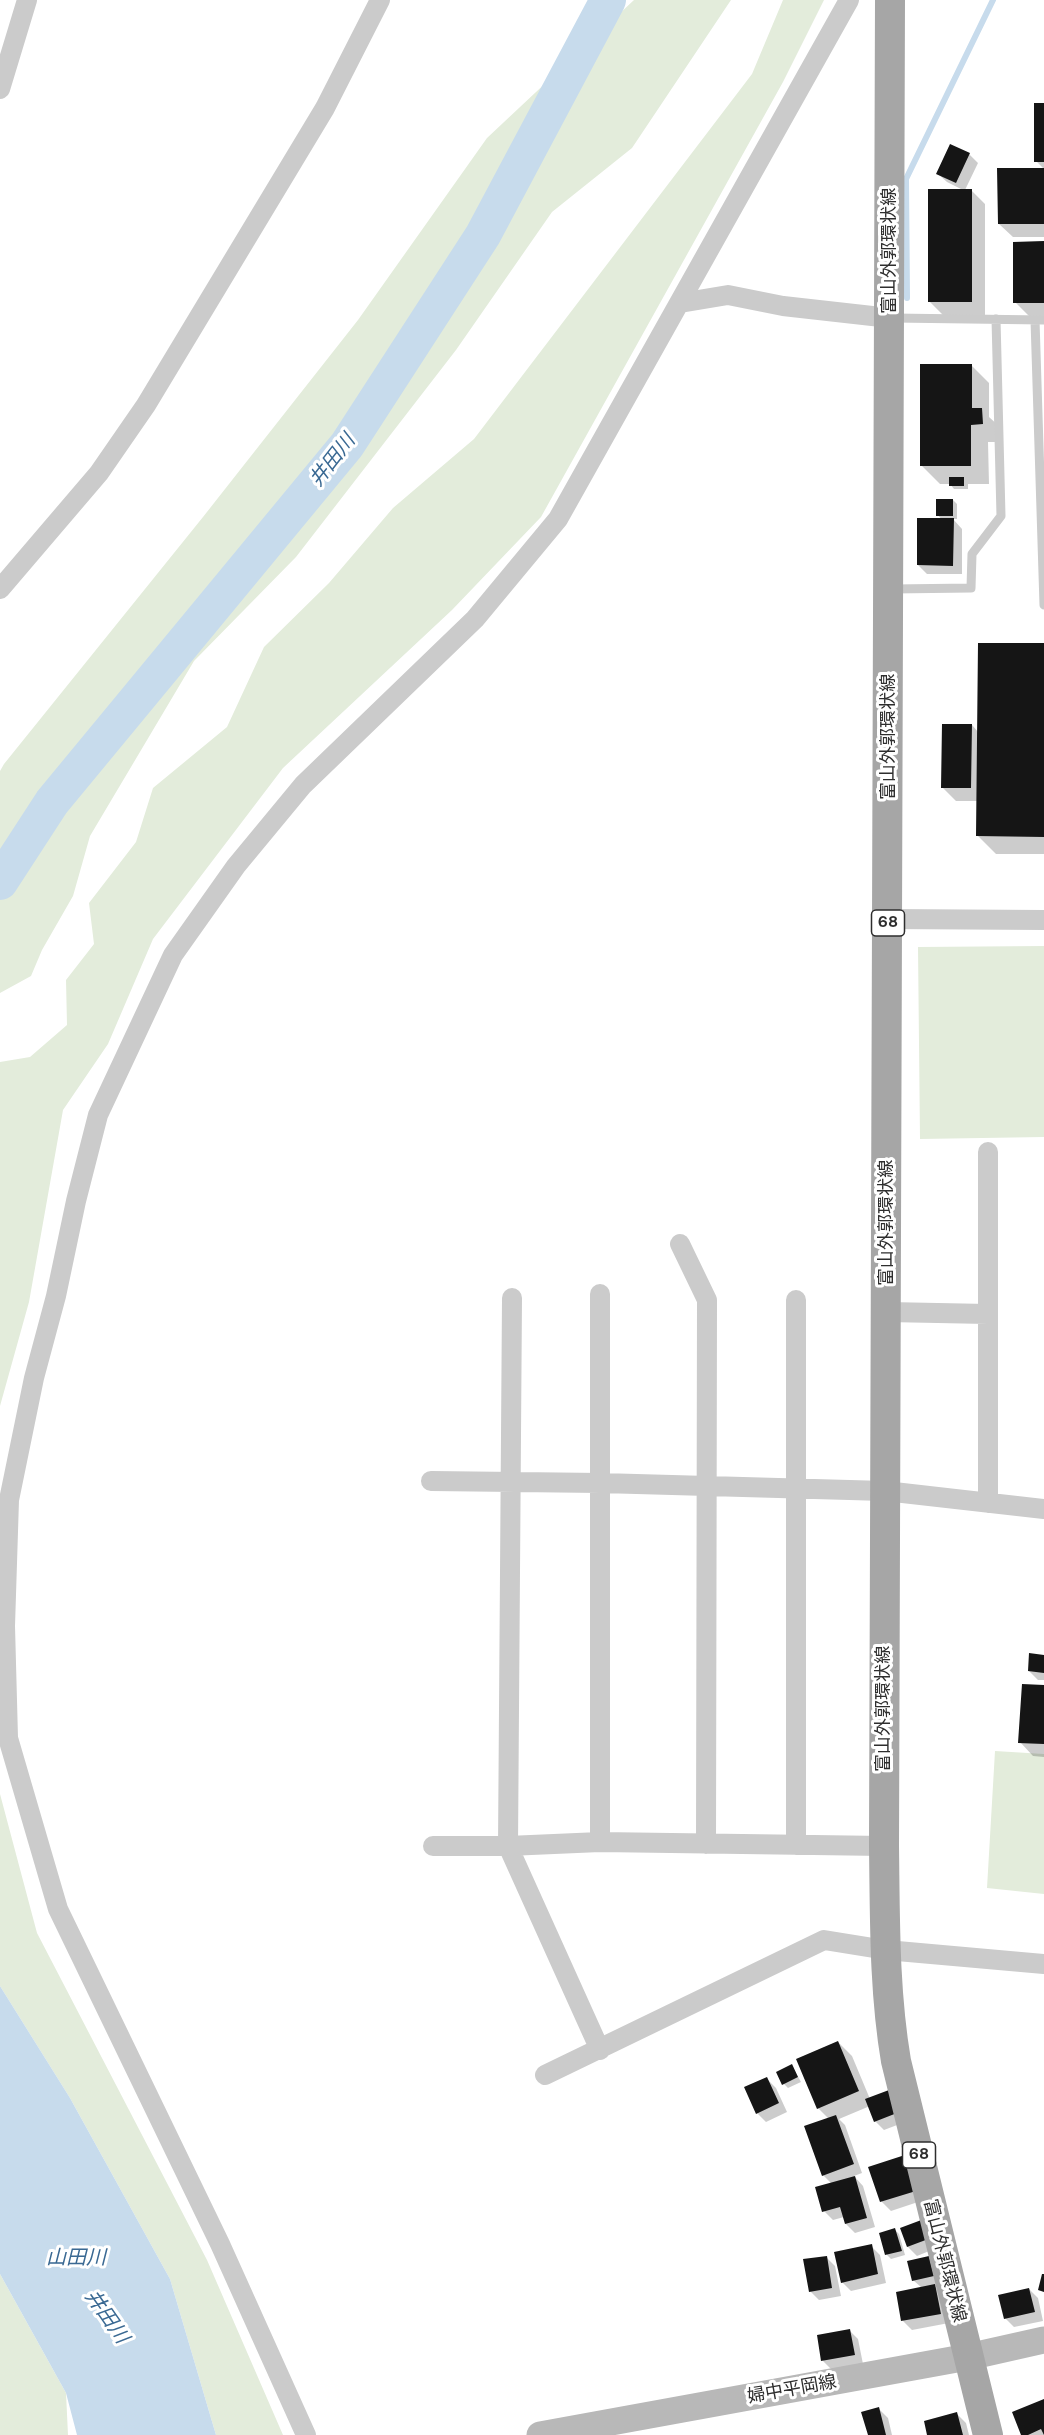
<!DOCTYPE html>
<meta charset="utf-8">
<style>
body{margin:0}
canvas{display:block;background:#fff}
</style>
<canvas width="1044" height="2435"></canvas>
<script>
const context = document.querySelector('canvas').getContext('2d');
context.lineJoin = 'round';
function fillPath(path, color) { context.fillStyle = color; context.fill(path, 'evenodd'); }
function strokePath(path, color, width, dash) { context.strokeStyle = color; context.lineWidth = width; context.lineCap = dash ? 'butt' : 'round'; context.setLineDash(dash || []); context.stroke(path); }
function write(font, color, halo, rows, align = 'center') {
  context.font = font + ' "DM Sans","Noto Sans JP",sans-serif'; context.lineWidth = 6; context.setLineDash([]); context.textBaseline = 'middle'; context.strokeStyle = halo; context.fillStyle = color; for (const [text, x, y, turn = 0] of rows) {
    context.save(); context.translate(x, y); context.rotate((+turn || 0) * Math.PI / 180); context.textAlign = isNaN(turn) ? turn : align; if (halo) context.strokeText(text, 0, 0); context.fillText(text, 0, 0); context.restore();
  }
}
fillPath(new Path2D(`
 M634,0H731L632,148L552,212L456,350L296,557L194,661L90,836L73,896L42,950L31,976L0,993V771L4,764L203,517L358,320L487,138Z
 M783,0H824L783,82L541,517L452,610L283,768L153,939L108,1044L63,1110L29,1302L0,1406V1062L30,1057L67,1025L66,980L94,944L89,903L136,842L153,788L227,727L264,647L329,583L393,508L474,439L752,74Z
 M1044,946V1137L920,1139L918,947Z
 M995,1751L1044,1754V1894L987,1888Z
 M0,1794L37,1933L207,2260L283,2435H216L170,2279L70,2098L0,1986Z
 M0,2274L66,2393L68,2435H0Z`), '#e3ecdb');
fillPath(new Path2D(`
 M0,1986L70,2098L170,2279L216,2435H77L66,2393L0,2274Z`), '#c7dbec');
fillPath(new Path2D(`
 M1044,105V169L1036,161Z
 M969,154L978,163L965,190H971L985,204V315H943L929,301L963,190L947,182L938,174Z
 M1044,169V237H1013L999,224Z
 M1044,243V316H1029L1015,302Z
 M971,365L989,383V417L1000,427V442H988L989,484H968V489H954L950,484H940L922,466Z
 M953,500L957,504V519H953L962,529V574H927L918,565L942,520L938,515Z
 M1044,645V854H996L977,835L978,801H956L942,787L972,725L979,733Z
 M1044,1656V1680H1038L1029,1671Z
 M1044,1687V1757L1033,1756L1020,1742Z
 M838,2042L852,2056L870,2099L889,2092L905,2122L884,2130L875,2121L870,2106L839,2119L845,2125L862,2173L854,2176L863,2186L875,2227L855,2233L846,2224L844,2217L833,2220L824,2211L832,2184L823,2175L829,2119L818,2108Z
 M792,2066L801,2082L788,2088L784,2084Z
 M767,2079L776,2088L787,2112L766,2122L757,2113Z
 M908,2155L924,2200L891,2211L882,2202L870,2168Z
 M902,2229L939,2247L917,2256L908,2247Z
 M895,2230L899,2234L905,2255L891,2259L887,2255L881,2234Z
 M871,2246L880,2255L886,2283L851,2291L842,2282Z
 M826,2257L835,2266L841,2296L819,2300L810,2291Z
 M929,2257L942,2285L935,2286L943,2295L949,2323L912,2330L903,2321L922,2288L913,2280Z
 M1029,2289L1038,2298L1043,2321L1014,2327L1005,2318Z
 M849,2330L858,2339L863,2364L832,2370L823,2361Z
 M1044,2400V2435H1023Z
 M879,2409L888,2418L892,2435H869Z
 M957,2414L966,2423L969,2435H929Z`), '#0003');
strokePath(new Path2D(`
 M907,298L906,179L993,0`), '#c7dbec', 6);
strokePath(new Path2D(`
 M0,882L52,802L347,445L483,235L608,0`), '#c7dbec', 36);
fillPath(new Path2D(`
 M1034,103H1044V162H1034Z
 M950,144L970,153L956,183L936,174Z
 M997,168H1044V224H998Z
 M928,189H972V302H928Z
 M1044,241V303H1013V242Z
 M920,364H972V408H982L983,424L971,425V466H920Z
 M949,477H964V486H949Z
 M936,499H953V516H936Z
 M917,518H954L953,566L917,565Z
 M978,643H1044V837L976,836Z
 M942,724H972L971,788H941Z
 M1029,1653L1044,1655V1673L1028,1671Z
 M1022,1684L1044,1685V1744L1018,1743Z
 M838,2041L859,2091L817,2109L796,2059Z
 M792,2064L798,2077L782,2085L776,2072Z
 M767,2077L779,2103L756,2114L744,2087Z
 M889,2090L897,2113L874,2122L865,2099Z
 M836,2115L854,2164L822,2176L804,2126Z
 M908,2154L916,2191L880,2202L868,2167Z
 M855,2176L867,2218L845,2224L840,2207L822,2212L815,2187Z
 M924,2219L931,2238L907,2247L900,2228Z
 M895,2228L902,2251L885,2255L879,2233Z
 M872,2244L878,2274L841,2283L834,2252Z
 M827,2256L832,2288L809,2292L803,2259Z
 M929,2256L934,2276L912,2281L907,2261Z
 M1042,2274H1044V2292L1038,2290Z
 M935,2284L941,2314L901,2321L896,2292Z
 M1029,2288L1035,2312L1004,2319L998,2295Z
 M850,2329L855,2355L821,2361L817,2335Z
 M1044,2399V2435L1041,2429L1028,2435H1021L1012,2412Z
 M879,2407L886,2435H868L861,2412Z
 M957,2412L963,2435H927L924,2421Z`), '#151515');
strokePath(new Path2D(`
 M893,318L1044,320
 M1035,320L1044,605
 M893,589L971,588L972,554L1001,516L996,319`), '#cbcbcb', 9);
strokePath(new Path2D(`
 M0,89L27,0
 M680,303L728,295L783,306L890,318
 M0,589L99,473L146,405L325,108L380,0
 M888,919L1044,920
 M988,1152V1503
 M680,1244L707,1300L706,1844
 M512,1298L508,1846L600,2050
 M796,1300V1845
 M887,1312L988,1314
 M431,1481L601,1483L885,1491L1044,1509
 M600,1842V1294
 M433,1846H508L600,1842L884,1846
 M545,2075L824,1940L886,1950L1044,1964
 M306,2435L220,2244L58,1909L8,1738L5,1626L9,1500L34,1378L56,1296L76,1201L98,1115L173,955L236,866L303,785L475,619L558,519L849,0`), '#cbcbcb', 20);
strokePath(new Path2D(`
 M540,2435L968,2357L1044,2340`), '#b8b8b8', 27);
strokePath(new Path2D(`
 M890,0L884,1846C885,1918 884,1990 896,2061L988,2435`), '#a6a6a6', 30);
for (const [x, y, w] of [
 [888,923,33],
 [919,2155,33]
]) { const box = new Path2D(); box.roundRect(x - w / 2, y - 13, w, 26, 4.5); context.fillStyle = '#fff'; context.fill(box); strokePath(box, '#2e2e2e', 1.5); }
write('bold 16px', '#2e2e2e', null, [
 ["68",888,923],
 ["68",919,2155]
]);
write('18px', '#2e2e2e', '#fff', [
 ["富山外郭環状線",890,251,-90],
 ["富山外郭環状線",889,737,-90],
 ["富山外郭環状線",887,1223,-90],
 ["富山外郭環状線",884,1709,-90],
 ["富山外郭環状線",944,2261,76],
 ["婦中平岡線",792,2390,-10]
]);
write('italic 20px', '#3a6993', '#fff', [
 ["井田川",333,461,-52],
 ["山田川",76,2259],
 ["井田川",106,2317,55]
]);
</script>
